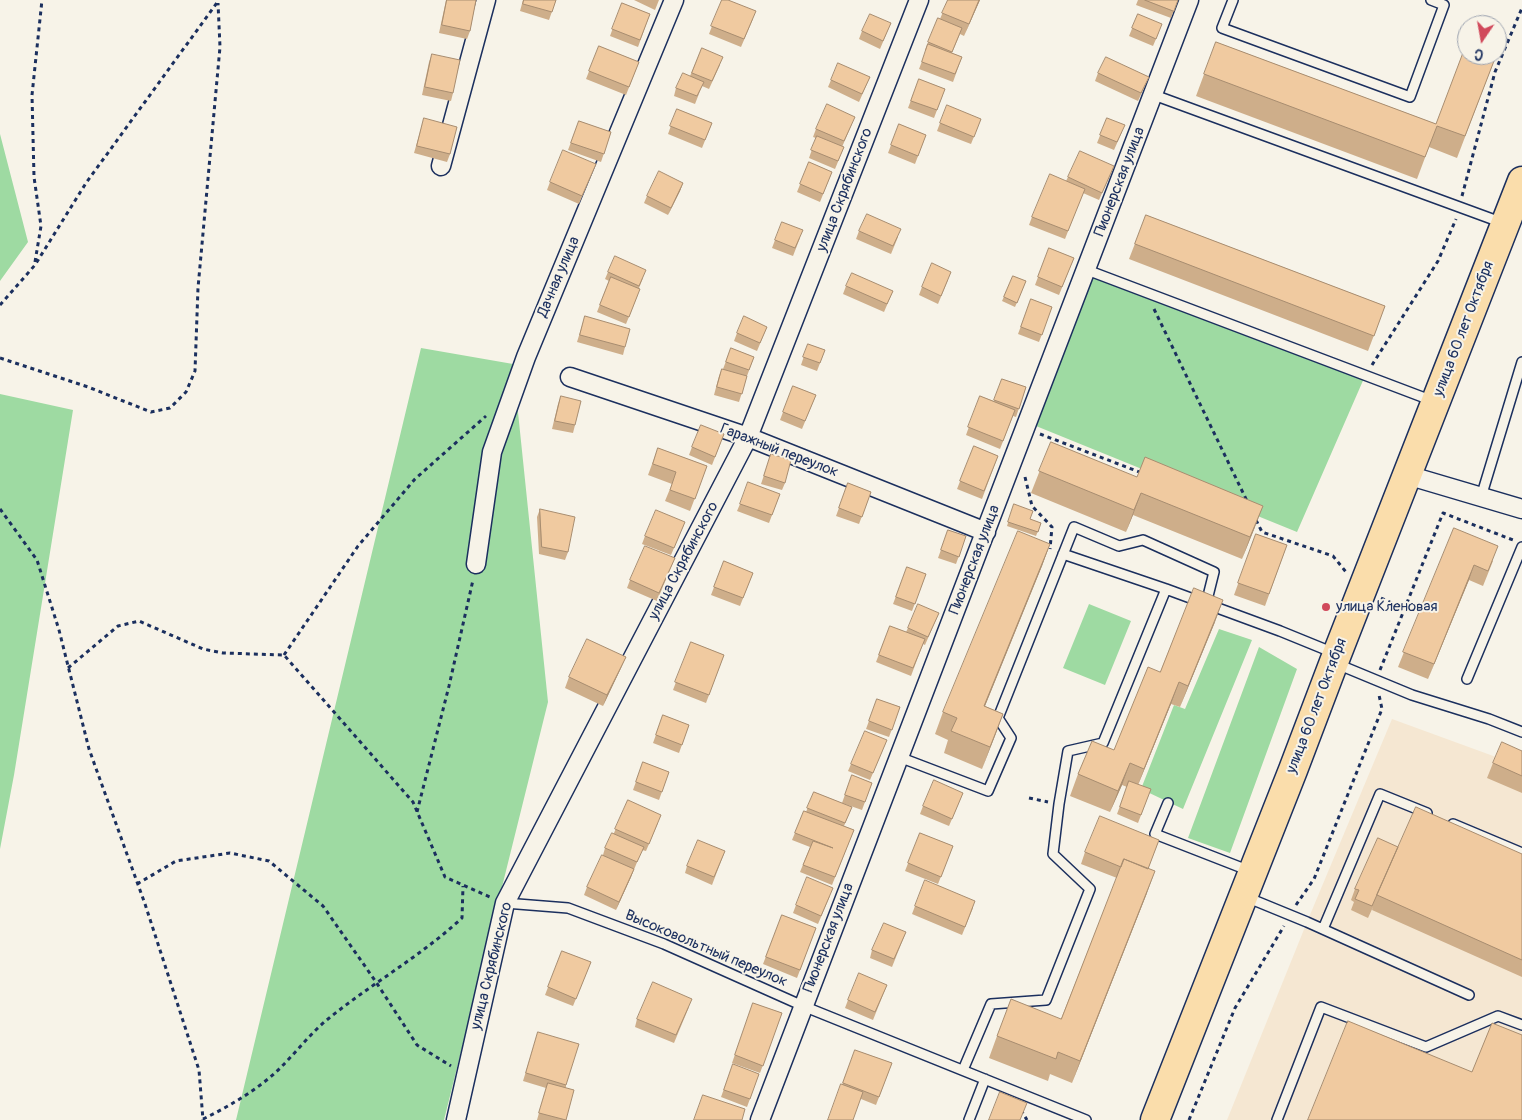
<!DOCTYPE html>
<meta charset="utf-8">
<style>
body{margin:0}
#map{position:relative;width:1522px;height:1120px;overflow:hidden;background:#f7f3e8;font-family:Pangolin,sans-serif}
canvas{display:block}
.north{position:absolute;left:1457px;top:15px;width:50px;height:50px;box-sizing:border-box;background:#f7f3e8;border:1px solid #9fa5b1;border-radius:50%;rotate:192deg;font-size:14px;font-weight:700;line-height:20px;text-align:center;color:#1b2f5e}
.north::after{content:'';display:block;margin:auto;width:18px;height:22px;background:#d1495b;clip-path:polygon(50% 0,100% 100%,50% 72%,0 100%)}
</style>
<div id="map">
<canvas width="1522" height="1120"></canvas>
<div class="north">С</div>
</div>
<script>
const context = document.querySelector('canvas').getContext('2d');
context.lineJoin = 'round';
function fillPath(path, color) { context.fillStyle = color; context.fill(path, 'evenodd'); }
function strokePath(path, color, width, dash) { context.strokeStyle = color; context.lineWidth = width; context.lineCap = dash ? 'butt' : 'round'; context.setLineDash(dash || []); context.stroke(path); }
function write(font, color, halo, rows, align = 'center') {
  context.font = font + ' Pangolin,sans-serif'; context.lineWidth = 4; context.setLineDash([]); context.textBaseline = 'middle'; context.strokeStyle = halo; context.fillStyle = color; for (const [text, x, y, turn = 0] of rows) {
    context.save(); context.translate(x, y); context.rotate((+turn || 0) * Math.PI / 180); context.textAlign = isNaN(turn) ? turn : align; if (halo) context.strokeText(text, 0, 0); context.fillText(text, 0, 0); context.restore();
  }
}
fillPath(new Path2D(`
 M1392,719L1496,757L1522,768V1120H1227L1307,922Z`), '#f5e7d2');
fillPath(new Path2D(`
 M0,134L28,242L0,281Z
 M1087,270L1365,376L1297,532L1036,426Z
 M421,348L513,364L548,702L444,1120H236Z
 M0,394L73,410L14,775L0,849Z
 M1089,604L1131,621L1105,685L1063,668Z
 M1219,629L1252,640L1183,809L1141,789L1174,705L1185,709Z
 M1259,647L1297,669L1230,853L1188,838Z`), '#9edaa2');
const service = new Path2D(`
 M1233,0L1222,28L1410,97L1444,5L1431,0
 M1154,95L1503,223
 M1087,270L1433,401
 M1481,497L1522,362
 M1063,554L1166,589
 M1337,664L1412,695L1489,719L1522,732
 M1467,679L1522,547
 M899,757L988,791L1011,738L998,718L1074,527L1119,546L1143,540L1214,572L1206,604
 M1168,803L1155,834L1250,871
 M1453,824L1522,853
 M1246,897L1307,922L1469,995
 M505,903L568,908L664,944L803,1006L1086,1120
 M1323,929L1380,794L1427,813
 M963,1070L991,1004L1046,1000L1090,889L1053,854L1059,804L1068,751L1103,743L1166,589L1280,631L1334,653
 M969,1120L985,1079
 M1277,1120L1321,1007L1426,1047L1498,1016L1522,1025`);
const minor = new Path2D(`
 M441,166L486,0
 M570,377L748,437L986,532
 M1407,475L1522,509
 M476,564L492,452L526,357L674,0
 M456,1120L505,903L748,437L919,0
 M760,1120L1189,0`);
const primary = new Path2D(`
 M1155,1120L1293,770L1337,654L1522,181`);
strokePath(service, '#1b2f5e', 12);
strokePath(minor, '#1b2f5e', 21);
strokePath(primary, '#1b2f5e', 31);
strokePath(new Path2D(`
 M1462,196L1495,72L1522,8
 M35,262L41,226L34,177L32,95L42,0
 M0,305L35,265L86,183L219,0
 M1154,309L1247,501
 M0,358L88,387L151,412L170,408L186,392L195,371L198,288L220,47L218,3
 M1372,365L1438,261L1456,219
 M1040,434L1142,473
 M1025,477L1032,506L1052,527L1050,549
 M0,509L37,560L59,630L89,749L145,904L199,1070L203,1120
 M1256,520L1262,532L1333,556L1346,572
 M1381,598L1405,609
 M284,655L358,546L415,479L486,416
 M68,668L118,626L139,621L203,649L223,653L284,655L413,802L445,877L490,897
 M1380,670L1443,513L1513,540
 M1029,798L1048,802
 M417,812L449,686L473,580
 M137,884L176,861L230,853L269,861L323,906L376,982L417,1045L451,1066
 M1296,905L1314,879L1382,709L1379,695
 M1021,1110L1027,1120
 M203,1119C226,1108 248,1095 268,1079C290,1061 306,1037 328,1019C371,984 421,956 462,918L463,886
 M1189,1120L1235,1008L1284,926`), '#1b2f5e', 3, [4, 4]);
strokePath(service, '#f7f3e8', 9);
strokePath(minor, '#f7f3e8', 18);
strokePath(primary, '#faddab', 28);
fillPath(new Path2D(`
 M446,0H476L470,31L467,39L439,33Z
 M523,0H556L549,20L520,11Z
 M634,0H659L655,10Z
 M722,0L753,19L741,47L709,34Z
 M948,0H980L964,36L960,34L952,53L962,57L953,82L919,69L926,51L925,50L938,18L940,19Z
 M1138,0H1178L1171,18L1136,5Z
 M622,3L650,14L638,47L610,36Z
 M1138,14L1159,32L1153,46L1129,36Z
 M891,23L880,49L859,39L862,31Z
 M1216,42L1436,124L1494,61L1457,158L1429,147L1417,179L1196,96Z
 M599,46L639,62L626,95L586,79Z
 M702,48L720,65L709,89L702,86L695,104L674,96L676,88L690,76Z
 M432,54L453,93L451,101L422,95L429,62Z
 M1098,73L1149,77L1138,101L1095,81Z
 M870,77L859,102L828,87L831,80Z
 M919,79L945,89L934,118L908,108Z
 M677,109L712,123L702,148L668,134Z
 M424,118L450,154L447,162L414,153Z
 M1107,118L1122,132L1114,150L1097,143Z
 M981,119L971,144L937,131L940,123Z
 M579,121L611,132L601,162L568,150Z
 M852,124L842,147H844L835,169L809,158L816,138L813,137L816,129Z
 M899,124L926,135L915,164L888,153Z
 M809,162L832,172L820,202L797,192Z
 M596,164L579,204L547,190L550,182Z
 M1114,166L1099,200L1083,193L1065,239L1029,225L1032,217L1066,181L1068,177Z
 M683,183L680,191L668,215L644,203L647,196Z
 M1146,215L1385,306L1368,351L1129,259Z
 M859,231L898,237L891,254L856,239Z
 M800,238L793,256L772,248L775,240Z
 M1049,248L1074,258L1059,295L1035,285Z
 M608,272L643,278L639,288L637,297L626,324L597,312L609,281L605,279Z
 M1013,276L1026,281L1015,307L1002,301Z
 M948,280L938,304L919,295L922,287Z
 M846,286L893,291L884,312L843,294Z
 M1031,299L1052,307L1039,342L1018,334Z
 M585,316L625,347L623,355L577,342Z
 M767,327L757,351L734,341L737,333Z
 M808,344L825,350L817,371L801,365Z
 M731,348L754,357L747,376L739,402L714,395L719,376L722,369H723Z
 M1002,379L1026,387L1016,417L1013,416L1000,449L966,435L980,396L994,401Z
 M793,386L816,395L802,429L780,420Z
 M561,396L575,425L573,433L552,429L558,404Z
 M721,442L712,465L689,455L692,447Z
 M1051,442L1255,527L1242,559L1133,515L1126,532L1031,493Z
 M974,446L998,456L982,499L957,489Z
 M658,448L707,466L690,511L665,501L672,484L648,475Z
 M771,454L785,483L782,490L761,484Z
 M848,483L871,492L859,524L836,516Z
 M780,494L769,523L737,511L740,504Z
 M1014,504L1030,519L1041,523L1036,536L1007,526Z
 M540,509L568,552L565,560L539,554L537,517Z
 M685,522L671,555L642,544L645,536Z
 M1454,528L1493,561L1483,586L1469,580L1428,679L1398,667Z
 M948,530L966,536L956,564L938,558Z
 M1256,534L1287,545L1265,606L1234,595Z
 M1050,544L1042,566L985,706L1003,714L982,769L944,753L948,740L935,734L943,712Z
 M675,558L657,601L627,588L630,580Z
 M724,561L753,573L740,606L711,595Z
 M907,567L926,574L912,611L893,604Z
 M939,613L925,645L923,644L911,676L876,662L890,626L906,632L908,628Z
 M1215,622L1180,707L1171,704L1138,785L1151,789L1138,823L1117,814L1127,787L1122,785L1110,812L1070,796L1078,774L1114,750L1160,672Z
 M691,642L724,655L706,703L673,690Z
 M626,657L621,668L603,706L565,688L569,677Z
 M877,699L900,707L889,737L866,729Z
 M663,715L689,725L679,753L653,743Z
 M887,740L870,780L848,771L851,764Z
 M1522,751V793L1487,778L1493,763Z
 M643,762L669,772L659,800L633,790Z
 M852,775L872,783L862,810L842,803Z
 M814,792L852,807L844,826L854,830L832,885L800,872L810,847L792,840L804,811L806,812Z
 M963,793L949,826L920,814L923,806Z
 M628,800L658,823L646,851L642,850L631,877L616,910L584,895L587,887L603,855L605,848L614,833Z
 M920,833L953,846L938,884L905,871Z
 M1159,840L1148,869L1147,893L1072,1083L1050,1074L1048,1081L989,1058L997,1036L1061,1019L1117,878L1081,864L1085,852Z
 M1398,847L1522,854V977L1372,910L1373,907L1368,918L1351,910L1354,902L1351,900L1355,889Z
 M725,851L712,885L685,873L687,866Z
 M830,896L818,924L793,913L796,905Z
 M915,906L973,908L962,935L912,914Z
 M782,915L816,928L797,978L763,964Z
 M906,932L892,967L870,958L872,950Z
 M562,951L591,962L573,1006L545,995Z
 M887,985L873,1020L845,1008L848,1000Z
 M753,1003L782,1013L760,1073L732,1063Z
 M689,1007L674,1043L635,1027L637,1019Z
 M538,1032L566,1085V1120H537L546,1088L523,1081Z
 M855,1050L892,1063L876,1105L861,1099L842,1085Z
 M733,1064L759,1074L747,1107L721,1097Z`), '#ceae8a');
fillPath(new Path2D(`
 M979,0H980L964,36Z
 M683,183L680,191L668,215L671,208Z
 M1141,493L1133,515L1126,532L1134,510Z
 M1263,506L1255,527L1242,559L1250,537Z
 M1050,544L1042,566L976,728L984,706Z
 M1474,565L1469,580L1428,679L1434,664Z
 M1223,600L1215,622L1180,707L1188,686Z
 M626,657L621,668L603,706L607,695Z
 M1179,682L1171,704L1136,790L1144,769Z
 M1003,714L995,736L982,769L990,747Z
 M1130,763L1122,785L1110,812L1118,791Z
 M634,869L631,877L616,910L619,902Z
 M1155,871L1147,893L1072,1083L1080,1061Z`), '#a88d70');
const building = new Path2D(`
 M447,0H476L470,31L442,25Z
 M524,0H556L552,12L523,4Z
 M722,0H728L756,11L744,39L711,26Z
 M948,0H979L969,24L942,13Z
 M1145,0H1178L1174,11Z
 M622,3L650,14L640,40L612,29Z
 M870,14L891,23L883,41L862,31Z
 M1138,14L1162,24L1156,39L1132,28Z
 M938,18L962,28L952,52L928,42Z
 M1216,42L1436,124L1464,50L1467,51V55H1478L1494,61L1465,136L1437,126L1425,157L1204,74Z
 M928,44L962,57L955,74L922,62Z
 M599,46L639,62L629,87L589,71Z
 M702,48L723,57L712,81L692,73Z
 M432,54L460,60L453,93L425,87Z
 M1106,57L1149,77L1141,93L1098,73Z
 M838,63L870,77L862,94L831,80Z
 M683,73L704,82L697,96L676,88Z
 M919,79L945,89L937,110L911,101Z
 M827,104L855,117L844,141L816,129Z
 M947,105L981,119L974,137L940,123Z
 M677,109L712,123L705,140L670,126Z
 M424,118L457,127L450,154L417,146Z
 M1107,118L1125,125L1117,142L1100,135Z
 M579,121L611,132L604,154L571,143Z
 M899,124L926,135L918,156L891,145Z
 M817,136L844,147L838,161L811,150Z
 M563,150L596,164L582,196L550,182Z
 M1080,151L1114,166L1102,193L1068,177Z
 M809,162L832,172L823,194L800,184Z
 M659,171L683,183L671,208L647,196Z
 M1050,174L1085,189L1068,231L1032,217Z
 M867,214L901,229L893,246L859,231Z
 M1146,215L1385,306L1374,336L1135,244Z
 M782,222L803,230L795,248L775,240Z
 M1049,248L1074,258L1062,287L1038,277Z
 M615,256L646,270L639,286L608,272Z
 M932,263L951,272L941,296L922,287Z
 M852,273L893,291L887,304L846,286Z
 M1013,276L1026,281L1017,303L1004,297Z
 M611,277L640,289L629,317L600,305Z
 M1031,299L1052,307L1042,335L1021,327Z
 M585,316L630,329L625,347L580,335Z
 M744,316L767,327L760,343L737,333Z
 M808,344L825,350L820,363L803,357Z
 M731,348L754,357L749,370L726,362Z
 M722,369L747,376L742,394L717,387Z
 M1002,379L1026,387L1019,409L994,400Z
 M793,386L816,395L805,421L783,412Z
 M561,396L581,401L575,425L555,421Z
 M980,396L1015,410L1003,441L968,427Z
 M701,425L724,434L715,457L692,447Z
 M1051,442L1137,477L1145,457L1263,506L1250,537L1141,493L1134,510L1039,471Z
 M974,446L998,456L984,491L960,481Z
 M658,448L707,466L695,499L670,490L676,472L653,464Z
 M771,454L791,460L785,483L764,476Z
 M748,482L780,494L772,515L740,504Z
 M848,483L871,492L862,517L839,508Z
 M1014,504L1033,511L1030,519L1041,523L1038,532L1008,522Z
 M540,509L575,517L568,552L542,547Z
 M656,510L685,522L674,548L645,536Z
 M1454,528L1498,546L1488,571L1474,565L1434,664L1403,652Z
 M948,530L966,536L959,557L941,550Z
 M1018,531L1050,544L984,706L1003,714L990,747L951,731L957,718L943,712Z
 M1256,534L1287,545L1269,594L1238,583Z
 M645,546L675,558L659,593L630,580Z
 M724,561L753,573L743,598L714,587Z
 M907,567L926,574L915,604L896,597Z
 M1194,588L1223,600L1188,686L1179,682L1144,769L1130,763L1118,791L1078,774L1092,741L1114,750L1148,667L1160,672Z
 M918,604L939,613L928,637L908,628Z
 M890,626L925,639L913,668L879,655Z
 M587,639L626,657L607,695L569,677Z
 M691,642L724,655L709,695L675,682Z
 M877,699L900,707L892,730L869,721Z
 M663,715L689,725L682,745L656,735Z
 M865,731L887,740L873,773L851,764Z
 M1502,742L1522,751V776L1493,763Z
 M643,762L669,772L662,792L636,782Z
 M852,775L872,783L865,802L845,795Z
 M934,780L963,793L952,819L923,806Z
 M1129,781L1151,789L1141,815L1120,807Z
 M814,792L852,807L845,823L807,808Z
 M628,800L661,815L649,844L615,829Z
 M1416,807L1522,854V960L1377,895Z
 M804,811L854,830L835,877L803,865L813,841L833,848L795,833Z
 M1100,816L1159,840L1148,869L1124,859L1121,867L1085,852Z
 M612,833L644,847L637,862L605,848Z
 M920,833L953,846L941,877L908,863Z
 M1378,838L1398,847L1372,906L1355,899L1359,890L1355,889Z
 M698,840L725,851L714,877L687,866Z
 M602,855L634,869L619,902L587,887Z
 M1124,859L1155,871L1080,1061L1058,1052L1056,1059L997,1036L1011,999L1061,1019Z
 M807,877L833,888L821,916L796,905Z
 M925,880L975,901L965,927L915,906Z
 M782,915L816,928L800,970L766,957Z
 M884,923L906,932L894,959L872,950Z
 M562,951L591,962L576,999L548,987Z
 M859,973L887,985L875,1012L848,1000Z
 M653,982L692,999L676,1035L637,1019Z
 M753,1003L782,1013L763,1066L735,1055Z
 M1348,1021L1472,1072L1492,1023L1522,1035V1120H1308Z
 M538,1032L579,1044L566,1085L526,1073Z
 M855,1050L892,1063L879,1097L843,1083Z
 M733,1064L759,1074L750,1099L724,1090Z
 M548,1083L574,1090L566,1120L539,1113Z
 M841,1084L863,1092L853,1120H828Z
 M1000,1092L1027,1103L1020,1120H989Z
 M703,1095L745,1109L742,1120H694Z`);
fillPath(building, '#f0caa0');
strokePath(building, '#a88d70', 1);
for (const [x, y, r, color] of [
 [1326,607,5,"#d1495b"]
]) { const dot = new Path2D(); dot.arc(x, y, r, 0, 2 * Math.PI); context.fillStyle = color; context.fill(dot); strokePath(dot, '#f7f3e8', 2); }
write('15px', '#1b2f5e', '#f7f3e8', [
 ["Пионерская улица",1120,182,-69],
 ["улица Скрябинского",845,190,-69],
 ["Дачная улица",559,277,-67],
 ["улица 60 лет Октября",1464,329,-69],
 ["Гаражный переулок",779,451,21],
 ["Пионерская улица",975,560,-69],
 ["улица Скрябинского",684,561,-62],
 ["улица 60 лет Октября",1317,706,-69],
 ["Пионерская улица",829,938,-69],
 ["Высоковольтный переулок",706,949,23],
 ["улица Скрябинского",492,966,-76]
]);
write('15px', '#1b2f5e', '#f7f3e8', [
 ["улица Кленовая",1336,607]
], 'left');
</script>
